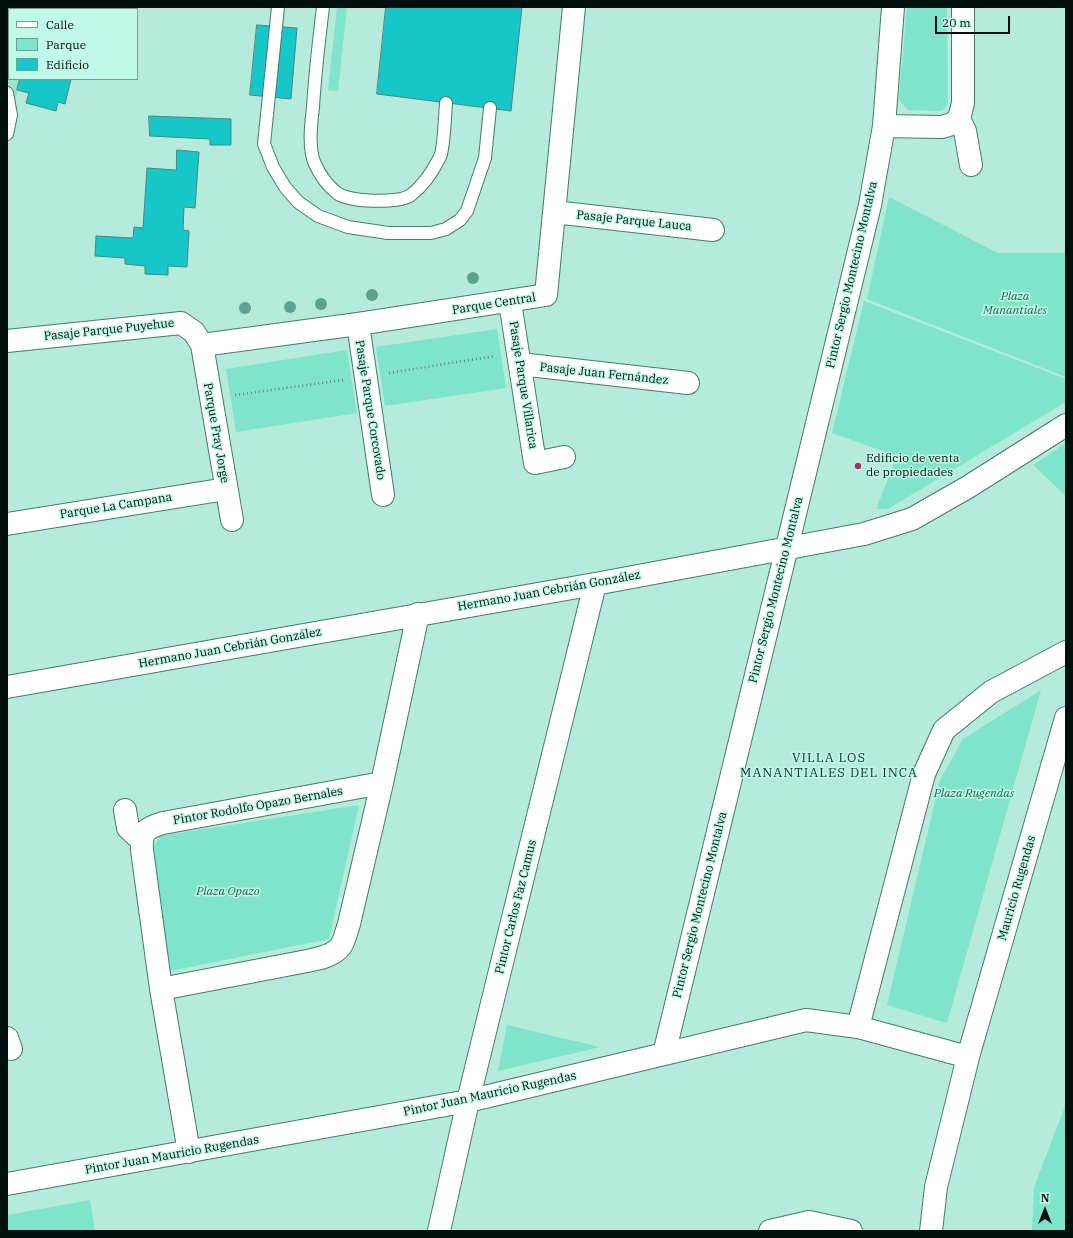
<!DOCTYPE html>
<meta charset="utf-8">
<style>
body{margin:0}
#map{position:relative;width:1073px;height:1238px;overflow:hidden;background:#b4ebdb;font-family:"IBM Plex Serif",serif}
canvas{display:block}
.frame{position:absolute;inset:0;border:8px solid #00100c;pointer-events:none}
.legend{position:absolute;left:8px;top:8px;width:130px;height:72px;box-sizing:border-box;background:#c1f9e8;border:1px solid #749c90;margin:0;padding:5px 7px;list-style:none;font-size:12px;color:#00100c}
.legend li{display:flex;align-items:center;gap:8px;height:20px}
.legend b{width:20px;border:1px solid #749c90}
.north{position:absolute;left:1025px;top:1190px;width:40px;height:40px;-webkit-text-stroke:3px #c1f9e8;paint-order:stroke;rotate:0deg;font-size:11px;font-weight:700;line-height:16px;text-align:center;color:#00100c}
.north::after{content:'';display:block;margin:auto;width:14px;height:18px;background:#00100c;clip-path:polygon(50% 0,100% 100%,50% 72%,0 100%)}
.scale{position:absolute;left:935px;top:16px;width:75px;height:18px;box-sizing:border-box;border:2px solid #00100c;border-top:0;padding-left:5px;font-size:12px;line-height:14px;white-space:nowrap;color:#00100c;-webkit-text-stroke:3px #c1f9e8;paint-order:stroke}
</style>
<div id="map">
<canvas width="1073" height="1238"></canvas>
<div class="frame"></div>
<ul class="legend">
<li><b style="height:5px;background:#fff"></b>Calle</li>
<li><b style="height:11px;background:#7fe4c9"></b>Parque</li>
<li><b style="height:11px;background:#15c7c7"></b>Edificio</li>
</ul>
<div class="north">N</div>
<div class="scale">20 m</div>
</div>
<script>
const context = document.querySelector('canvas').getContext('2d');
context.lineJoin = 'round';
function fillPath(path, color) { context.fillStyle = color; context.fill(path, 'evenodd'); }
function strokePath(path, color, width, dash) { context.strokeStyle = color; context.lineWidth = width; context.lineCap = dash ? 'butt' : 'round'; context.setLineDash(dash || []); context.stroke(path); }
function write(font, color, halo, rows, align = 'center') {
  context.font = font + ' "IBM Plex Serif",serif'; context.lineWidth = 3; context.setLineDash([]); context.textBaseline = 'middle'; context.strokeStyle = halo; context.fillStyle = color; for (const [text, x, y, turn = 0] of rows) {
    context.save(); context.translate(x, y); context.rotate((+turn || 0) * Math.PI / 180); context.textAlign = isNaN(turn) ? turn : align; if (halo) context.strokeText(text, 0, 0); context.fillText(text, 0, 0); context.restore();
  }
}
fillPath(new Path2D(`
 M7,28L9,29V79H21L7,137Z`), '#a0e1cf');
fillPath(new Path2D(`
 M7,7H25V9H9V29L7,28Z
 M337,7H347L338,91L328,90Z
 M907,7H947L948,103L943,110L939,111L908,110L900,101L899,97Z
 M889,197L998,253H1066V377L867,299Z
 M864,301L1066,379V402L888,509H876L897,456L832,433Z
 M497,329L506,388L385,406L376,347Z
 M347,350L357,413L236,432L226,369Z
 M1066,443V496L1033,465Z
 M1041,690L947,1023L887,1005L940,780L963,739Z
 M359,805L329,939L170,971L151,850L160,836Z
 M507,1025L600,1047L498,1071Z
 M1066,1104V1231H1032L1034,1187Z
 M90,1200L95,1231H7V1215Z`), '#7fe4c9');
const building = new Path2D(`
 M386,7H522L511,111L377,94Z
 M257,25L297,28L291,99L250,95Z
 M20,79H71L65,104L58,102L56,111L26,103L29,93L17,90Z
 M149,116L231,119V145H210V139L150,136Z
 M177,150L199,152L195,208L184,207L183,230L189,231L187,267L168,266V275L145,274V266L125,264V258L95,256L96,236L133,238L134,227L143,228L147,168L176,170Z`);
fillPath(building, '#15c7c7');
strokePath(building, '#4b8585', 1);
const lane = new Path2D(`
 M278,7L264,144L273,167L285,187L298,202L318,216L348,227L388,233H431L446,229L460,220L467,211L485,158L490,108
 M323,7C319,40 315,74 313,107C311,124 308,149 315,164C320,175 328,186 337,193C348,202 399,204 411,195C424,185 433,171 440,157C444,149 445,114 446,103
 M32,9V7
 M7,60L9,58
 M7,93L11,115L7,134`);
const street = new Path2D(`
 M959,119L965,131L971,165
 M884,126L942,127L952,124L959,119L963,103V7
 M554,212L713,230
 M510,302L535,463L564,457
 M358,324L383,495
 M7,341L181,323L194,332L202,345L232,520
 M202,345L358,324L546,295L574,7
 M520,364L688,383
 M7,524L226,489
 M7,687L595,584L864,534L912,519L968,487L1066,425
 M125,810L128,828L141,840
 M161,989L307,961C316,959 329,957 337,950C344,945 346,932 349,924L382,783L418,614
 M858,1027L924,774L944,730L991,692L1066,652
 M7,1038L11,1049
 M664,1054L870,205L884,126L893,7
 M189,1152L161,989L142,850C141,831 146,828 163,823L382,783
 M7,1184L468,1101L806,1020L858,1027L968,1057
 M439,1231L468,1101L595,584
 M770,1231L809,1222L851,1231
 M931,1231L936,1187L968,1057L1066,718`);
strokePath(lane, '#467a6c', 14);
strokePath(street, '#467a6c', 24);
strokePath(new Path2D(`
 M389,373L495,356
 M235,395L343,380`), '#648a7f', 2.5, [1, 3]);
strokePath(lane, '#fff', 12);
strokePath(street, '#fff', 22);
context.fillStyle = '#5fa090';
for (const [x, y] of [
 [473,278],
 [372,295],
 [321,304],
 [290,307],
 [245,308]
]) { context.beginPath(); context.arc(x, y, 6, 0, 2 * Math.PI); context.fill(); }
for (const [x, y, r, color] of [
 [858,466,4,"#af286d"]
]) { const dot = new Path2D(); dot.arc(x, y, r, 0, 2 * Math.PI); context.fillStyle = color; context.fill(dot); strokePath(dot, '#c1f9e8', 1.5); }
write('12px', '#00100c', '#c1f9e8', [
 ["Pasaje Parque Lauca",634,221,6],
 ["Pintor Sergio Montecino Montalva",852,275,-77],
 ["Parque Central",494,304,-9],
 ["Pasaje Parque Puyehue",109,330,-6],
 ["Pasaje Juan Fernández",604,374,6],
 ["Pasaje Parque Villarica",523,385,81],
 ["Pasaje Parque Corcovado",370,410,81],
 ["Parque Fray Jorge",216,433,80],
 ["Parque La Campana",116,506,-9],
 ["Pintor Sergio Montecino Montalva",776,590,-76],
 ["Hermano Juan Cebrián González",549,591,-10],
 ["Hermano Juan Cebrián González",230,648,-10],
 ["Pintor Rodolfo Opazo Bernales",258,806,-10],
 ["Mauricio Rugendas",1017,888,-74],
 ["Pintor Sergio Montecino Montalva",700,905,-76],
 ["Pintor Carlos Faz Camus",516,907,-76],
 ["Pintor Juan Mauricio Rugendas",490,1094,-12],
 ["Pintor Juan Mauricio Rugendas",172,1155,-10]
]);
write('italic 12px', '#1a6352', '#c1f9e8', [
 ["Plaza",1015,297],
 ["Manantiales",1015,311],
 ["Plaza Rugendas",974,794],
 ["Plaza Opazo",228,892]
]);
write('12px', '#00100c', '#c1f9e8', [
 ["Edificio de venta",866,459],
 ["de propiedades",866,473]
], 'left');
context.letterSpacing = '1px';
write('13px', '#083329', '#c1f9e8', [
 ["VILLA LOS",829,758],
 ["MANANTIALES DEL INCA",829,773]
]);
context.letterSpacing = '0px';
</script>
